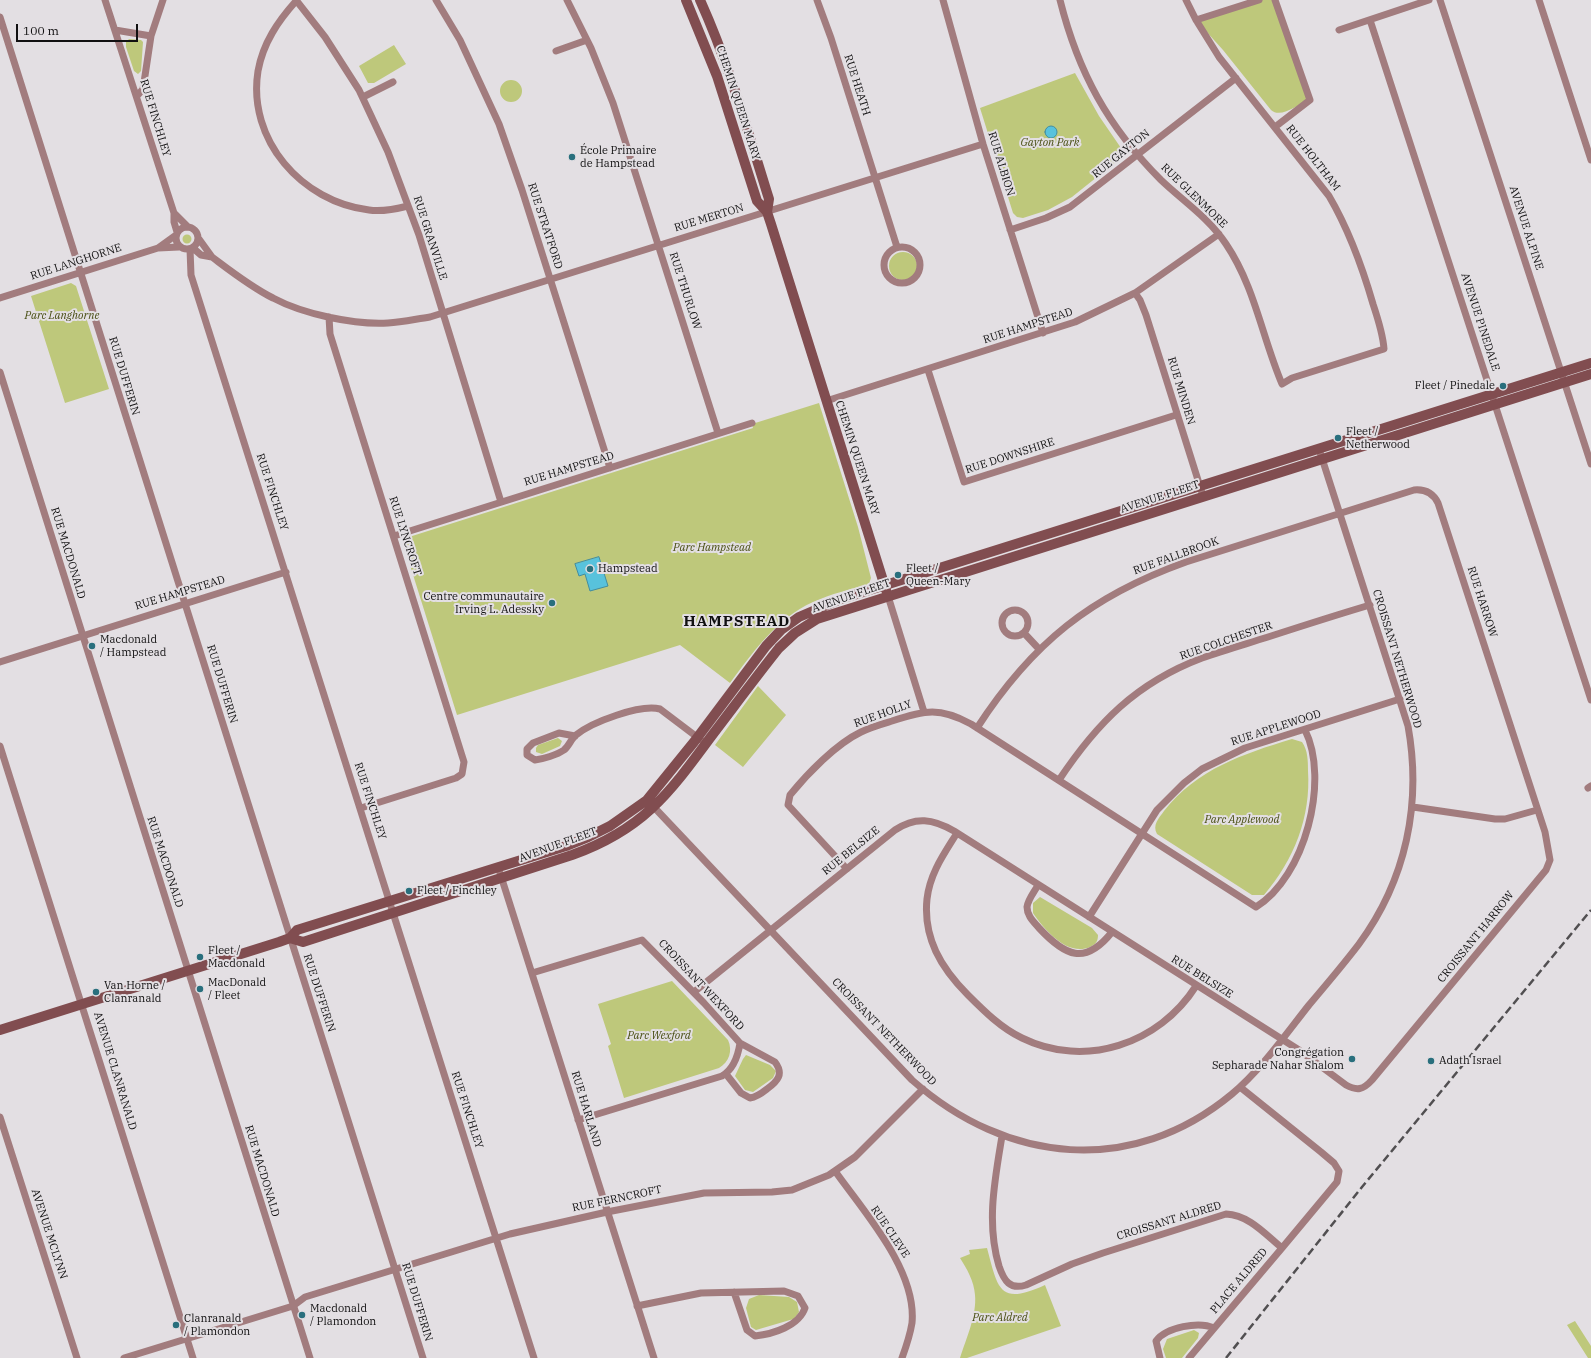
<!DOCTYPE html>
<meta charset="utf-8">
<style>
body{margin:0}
#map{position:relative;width:1591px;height:1358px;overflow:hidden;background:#e3dfe3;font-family:"IBM Plex Serif",serif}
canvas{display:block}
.scale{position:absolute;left:16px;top:24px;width:122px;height:18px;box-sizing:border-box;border:2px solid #111011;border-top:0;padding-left:5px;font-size:12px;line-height:14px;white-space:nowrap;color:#111011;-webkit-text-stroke:3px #e3dfe3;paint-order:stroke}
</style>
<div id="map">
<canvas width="1591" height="1358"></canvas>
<div class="scale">100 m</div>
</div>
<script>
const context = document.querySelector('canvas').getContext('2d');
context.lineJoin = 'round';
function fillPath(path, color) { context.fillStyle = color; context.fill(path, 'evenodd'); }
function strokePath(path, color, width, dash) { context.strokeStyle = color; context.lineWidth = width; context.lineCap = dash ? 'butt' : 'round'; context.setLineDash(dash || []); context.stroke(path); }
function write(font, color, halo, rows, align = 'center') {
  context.font = font + ' "IBM Plex Serif",serif'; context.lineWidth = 4; context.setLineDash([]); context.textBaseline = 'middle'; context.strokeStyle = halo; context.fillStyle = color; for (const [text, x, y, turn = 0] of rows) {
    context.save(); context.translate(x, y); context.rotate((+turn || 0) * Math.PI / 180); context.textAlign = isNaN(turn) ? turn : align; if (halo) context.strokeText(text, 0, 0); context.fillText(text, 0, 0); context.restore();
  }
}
fillPath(new Path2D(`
 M1259,0H1275L1310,100C1298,104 1281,119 1271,110L1223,50L1196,20Z
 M129,39L141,40L143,42L141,71L138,74L134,71L126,47V42Z
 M394,45L406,64L374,83H368L359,66Z
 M1075,73L1099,116L1121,148L1122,157L1072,197L1048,210L1023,218L1017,217L1013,213L980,108Z
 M500 91a11 11 0 1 1 22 0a11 11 0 1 1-22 0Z
 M182.5 239a4.5 4.5 0 1 1 9 0a4.5 4.5 0 1 1-9 0Z
 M889 266a14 14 0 1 1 28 0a14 14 0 1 1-28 0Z
 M71,283L76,286L109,389L65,403L31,296Z
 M819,403L858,527L871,578L869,584C851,589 831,594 813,602C776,619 754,651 730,683L680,645L457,715L404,546L409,537L753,428L752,424Z
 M758,686L786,715L743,767L715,745Z
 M558,738L562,741L560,746L542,754L536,752V748L538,745Z
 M1292,739L1302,742C1308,750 1308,762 1308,771C1311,817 1294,860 1264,895H1252L1157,834C1152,825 1159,818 1164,811C1197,769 1243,754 1292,739Z
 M1040,897L1092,928L1098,935C1098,941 1096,944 1090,947C1067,957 1044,929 1033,913V903Z
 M672,981L728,1040C733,1051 729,1062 719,1068L624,1098L608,1046L611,1044L598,1004Z
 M746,1055L770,1065L776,1071L773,1078L753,1092L745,1090L735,1076L743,1059Z
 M987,1248C998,1289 999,1306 1045,1285L1061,1326L967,1358H960C966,1339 977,1315 975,1295C974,1281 967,1269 960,1258L970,1254L969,1250Z
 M759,1295L789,1297L797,1302L799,1312L794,1319L790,1320L756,1330L751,1327L746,1308L749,1299Z
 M1575,1321L1591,1346V1358H1588L1567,1325Z
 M1194,1330L1199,1333L1198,1338L1182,1358H1166L1163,1349L1167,1339Z`), '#bec87b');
const water = new Path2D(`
 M1045 132a6 6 0 1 1 12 0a6 6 0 1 1-12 0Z
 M599,557L608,586L590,591L585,574L579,576L575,564Z`);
fillPath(water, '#58c2dc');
strokePath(water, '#438d9f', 1);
strokePath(new Path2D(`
 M105,0L174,213
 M296,0L325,37L359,90L388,152L419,235L501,502
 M297,0C278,21 263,43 258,71C247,140 302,202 369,210C381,212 396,209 408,206
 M436,0L460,40L499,124L522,190L610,468
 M567,0L591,48L613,103L718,433
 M817,0L831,38L897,247
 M943,0L983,144L1043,333
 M1060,0C1078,72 1108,127 1161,180C1183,201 1209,218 1226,244C1255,287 1262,337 1282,384L1292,378L1384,349C1383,334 1378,319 1373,304C1362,266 1349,230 1329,196L1219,57L1196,20L1186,0
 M1440,0L1591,464
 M1539,0L1591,160
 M0,17L423,1358
 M1196,20L1259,0
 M1370,20L1591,700
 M115,30L151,36
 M1339,30L1429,0
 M556,51L587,40
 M137,96L143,89L151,36L163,0
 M363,97L393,82
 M1275,127L1310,100L1275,0
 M176 238a11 11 0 1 1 22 0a11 11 0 1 1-22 0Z
 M1010,230L1046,218L1070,207L1236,78
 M177,232L174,222V213L188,227
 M176,235L158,248L179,247
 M884 265a18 18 0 1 1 36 0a18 18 0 1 1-36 0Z
 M193,248L201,255L212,257L199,239
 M190,249L191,275L534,1358
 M212,257C232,272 251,287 273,298C303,314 354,325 388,323C402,322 416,319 430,317L983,144
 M1135,293L1140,300L1146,315L1203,496
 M0,298L158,248
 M329,317L330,334L464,762L462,774L456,778L361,808
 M928,370L964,482L1176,415
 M0,372L310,1358
 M826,401L1075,322L1135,293L1219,234
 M394,536L752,423
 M888,596L924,712
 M1002 623a13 13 0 1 1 26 0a13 13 0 1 1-26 0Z
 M1024,633L1039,649
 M0,662L286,572
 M575,736L559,733L533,743L527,749V755L535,760C543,759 557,755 564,750C569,746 571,739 576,735C592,722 640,704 660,709L701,740
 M0,746L193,1358
 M1059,780C1097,723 1136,683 1202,658C1224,650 1246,644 1268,637C1302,626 1336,615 1370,605
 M1588,788L1591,786
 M651,804L912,1080C1007,1164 1132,1177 1232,1094C1261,1070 1286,1034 1309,1005C1326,985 1343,965 1359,944C1406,880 1422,804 1408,726L1319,449
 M1413,807L1495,819H1505L1537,810
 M957,833C944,854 930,873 927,899C923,938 941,968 968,995C984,1011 1001,1028 1022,1038C1085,1069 1159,1044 1196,986
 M847,869L788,805L790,795C807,774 836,744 861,732C871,727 882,724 892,721C925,710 940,707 971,724L1256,907C1305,877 1330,780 1305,730
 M500,873L654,1358
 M1038,885C1035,891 1028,899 1027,907C1027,916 1034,922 1039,928C1065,956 1085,966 1112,932
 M1089,917L1157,810L1184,783L1202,769L1245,748L1400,699
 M532,973L642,940L704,1003L740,1043C738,1056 734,1069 722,1076L578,1120
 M694,992L895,830C916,816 933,819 954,831L1299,1050L1346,1085C1357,1091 1363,1090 1372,1080L1546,870L1550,860L1545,832L1438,503C1433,493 1425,489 1414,490L1186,562C1091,596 1032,643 977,728
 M726,1074L741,1093L750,1098C757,1097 762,1093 767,1089C778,1081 784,1074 775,1062L740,1043
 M0,1117L77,1358
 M1002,1136C995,1179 986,1223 999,1266C1004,1281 1010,1290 1026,1285L1072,1264L1103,1253L1226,1214C1249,1215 1265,1234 1282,1248L1337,1182L1339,1171L1334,1163L1321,1152L1240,1087
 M835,1171C864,1212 917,1270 912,1323C910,1335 906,1347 902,1358
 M637,1306L701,1293L784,1291L798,1296L805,1308C799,1326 773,1334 755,1336L747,1330L734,1292
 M124,1358L293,1306L305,1297L510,1234L607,1212L704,1193L772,1192L792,1190L829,1175L855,1157L923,1089
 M1160,1358L1156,1341C1166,1327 1199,1321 1214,1328
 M1189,1358L1282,1248`), '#a27c7e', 7);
strokePath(new Path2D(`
 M686,0L717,76L757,201L767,212
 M700,0C729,64 748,132 769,199L767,212L771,224L886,590
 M290,938L303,942L572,855C642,830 668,795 710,738C733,708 755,678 779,648L795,633L817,619L1591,374
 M0,1030L279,942L290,938L297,930L566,846L588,837L610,826L647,800L694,742L766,646L781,630L799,617L841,599L1591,363`), '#814d50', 10);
strokePath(new Path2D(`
 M1226,1358L1362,1187L1591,910`), '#514f51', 2.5, [8, 4]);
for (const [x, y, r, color] of [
 [572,157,4,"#296f7d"],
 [1503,386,4,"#296f7d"],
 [1338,438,4,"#296f7d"],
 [590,569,4,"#296f7d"],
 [898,575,4,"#296f7d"],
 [552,603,4,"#296f7d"],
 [92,646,4,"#296f7d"],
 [409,891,4,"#296f7d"],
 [200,957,4,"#296f7d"],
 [200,989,4,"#296f7d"],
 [96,992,4,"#296f7d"],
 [1352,1059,4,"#296f7d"],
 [1431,1061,4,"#296f7d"],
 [302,1315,4,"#296f7d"],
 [176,1325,4,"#296f7d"]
]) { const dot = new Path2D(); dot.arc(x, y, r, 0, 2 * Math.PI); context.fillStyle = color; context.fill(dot); strokePath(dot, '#e3dfe3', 1.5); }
write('11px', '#111011', '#e3dfe3', [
 ["RUE HEATH",857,85,72],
 ["CHEMIN QUEEN MARY",738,103,72],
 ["RUE FINCHLEY",155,118,73],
 ["RUE GAYTON",1121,154,-39],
 ["RUE HOLTHAM",1313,158,52],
 ["RUE ALBION",1001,164,73],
 ["RUE GLENMORE",1194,196,44],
 ["RUE MERTON",709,218,-17],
 ["RUE STRATFORD",545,226,72],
 ["AVENUE ALPINE",1526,228,72],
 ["RUE GRANVILLE",430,238,72],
 ["RUE LANGHORNE",76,262,-18],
 ["RUE THURLOW",685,291,72],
 ["AVENUE PINEDALE",1480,322,72],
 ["RUE HAMPSTEAD",1028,326,-18],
 ["RUE DUFFERIN",124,376,73],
 ["RUE MINDEN",1181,391,73],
 ["RUE DOWNSHIRE",1010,456,-18],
 ["CHEMIN QUEEN MARY",857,458,72],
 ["RUE HAMPSTEAD",569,469,-17],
 ["RUE FINCHLEY",272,492,72],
 ["AVENUE FLEET",1160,497,-18],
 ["RUE LYNCROFT",405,536,72],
 ["RUE MACDONALD",68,553,73],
 ["RUE FALLBROOK",1176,556,-20],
 ["RUE HAMPSTEAD",180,593,-17],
 ["AVENUE FLEET",851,596,-19],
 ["RUE HARROW",1482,602,72],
 ["RUE COLCHESTER",1226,641,-19],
 ["CROISSANT NETHERWOOD",1397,659,73],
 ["RUE DUFFERIN",222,684,73],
 ["RUE HOLLY",883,714,-20],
 ["RUE APPLEWOOD",1276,728,-18],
 ["RUE FINCHLEY",370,801,72],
 ["AVENUE FLEET",558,845,-20],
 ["RUE BELSIZE",851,851,-39],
 ["RUE MACDONALD",165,862,72],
 ["CROISSANT HARROW",1476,937,-51],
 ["RUE BELSIZE",1202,977,32],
 ["CROISSANT WEXFORD",701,985,47],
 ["RUE DUFFERIN",319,993,72],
 ["CROISSANT NETHERWOOD",884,1032,46],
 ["AVENUE CLANRANALD",115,1071,73],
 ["RUE HARLAND",586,1109,73],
 ["RUE FINCHLEY",467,1110,72],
 ["RUE MACDONALD",262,1171,73],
 ["RUE FERNCROFT",617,1199,-12],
 ["CROISSANT ALDRED",1169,1221,-17],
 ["RUE CLEVE",890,1232,56],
 ["AVENUE MCLYNN",49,1234,72],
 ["PLACE ALDRED",1239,1281,-50],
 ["RUE DUFFERIN",417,1302,73]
]);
write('italic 11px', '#484e12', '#e3dfe3', [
 ["Gayton Park",1050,143],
 ["Parc Langhorne",62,316],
 ["Parc Hampstead",712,548],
 ["Parc Applewood",1242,820],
 ["Parc Wexford",659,1036],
 ["Parc Aldred",1000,1318]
]);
write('11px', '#111011', '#e3dfe3', [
 ["École Primaire",580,151],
 ["de Hampstead",580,164],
 ["Fleet / Pinedale",1495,386,"right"],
 ["Fleet /",1346,432],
 ["Netherwood",1346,445],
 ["Hampstead",598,569],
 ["Fleet /",906,569],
 ["Queen-Mary",906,582],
 ["Centre communautaire",544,597,"right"],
 ["Irving L. Adessky",544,610,"right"],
 ["Macdonald",100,640],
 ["/ Hampstead",100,653],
 ["Fleet / Finchley",417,891],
 ["Fleet /",208,951],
 ["Macdonald",208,964],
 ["MacDonald",208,983],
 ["/ Fleet",208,996],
 ["Van Horne /",104,986],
 ["Clanranald",104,999],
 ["Congrégation",1344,1053,"right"],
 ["Sepharade Nahar Shalom",1344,1066,"right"],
 ["Adath Israel",1439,1061],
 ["Macdonald",310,1309],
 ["/ Plamondon",310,1322],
 ["Clanranald",184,1319],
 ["/ Plamondon",184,1332]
], 'left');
context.letterSpacing = '1px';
write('bold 15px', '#111011', '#e3dfe3', [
 ["HAMPSTEAD",737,622]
]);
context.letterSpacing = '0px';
</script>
